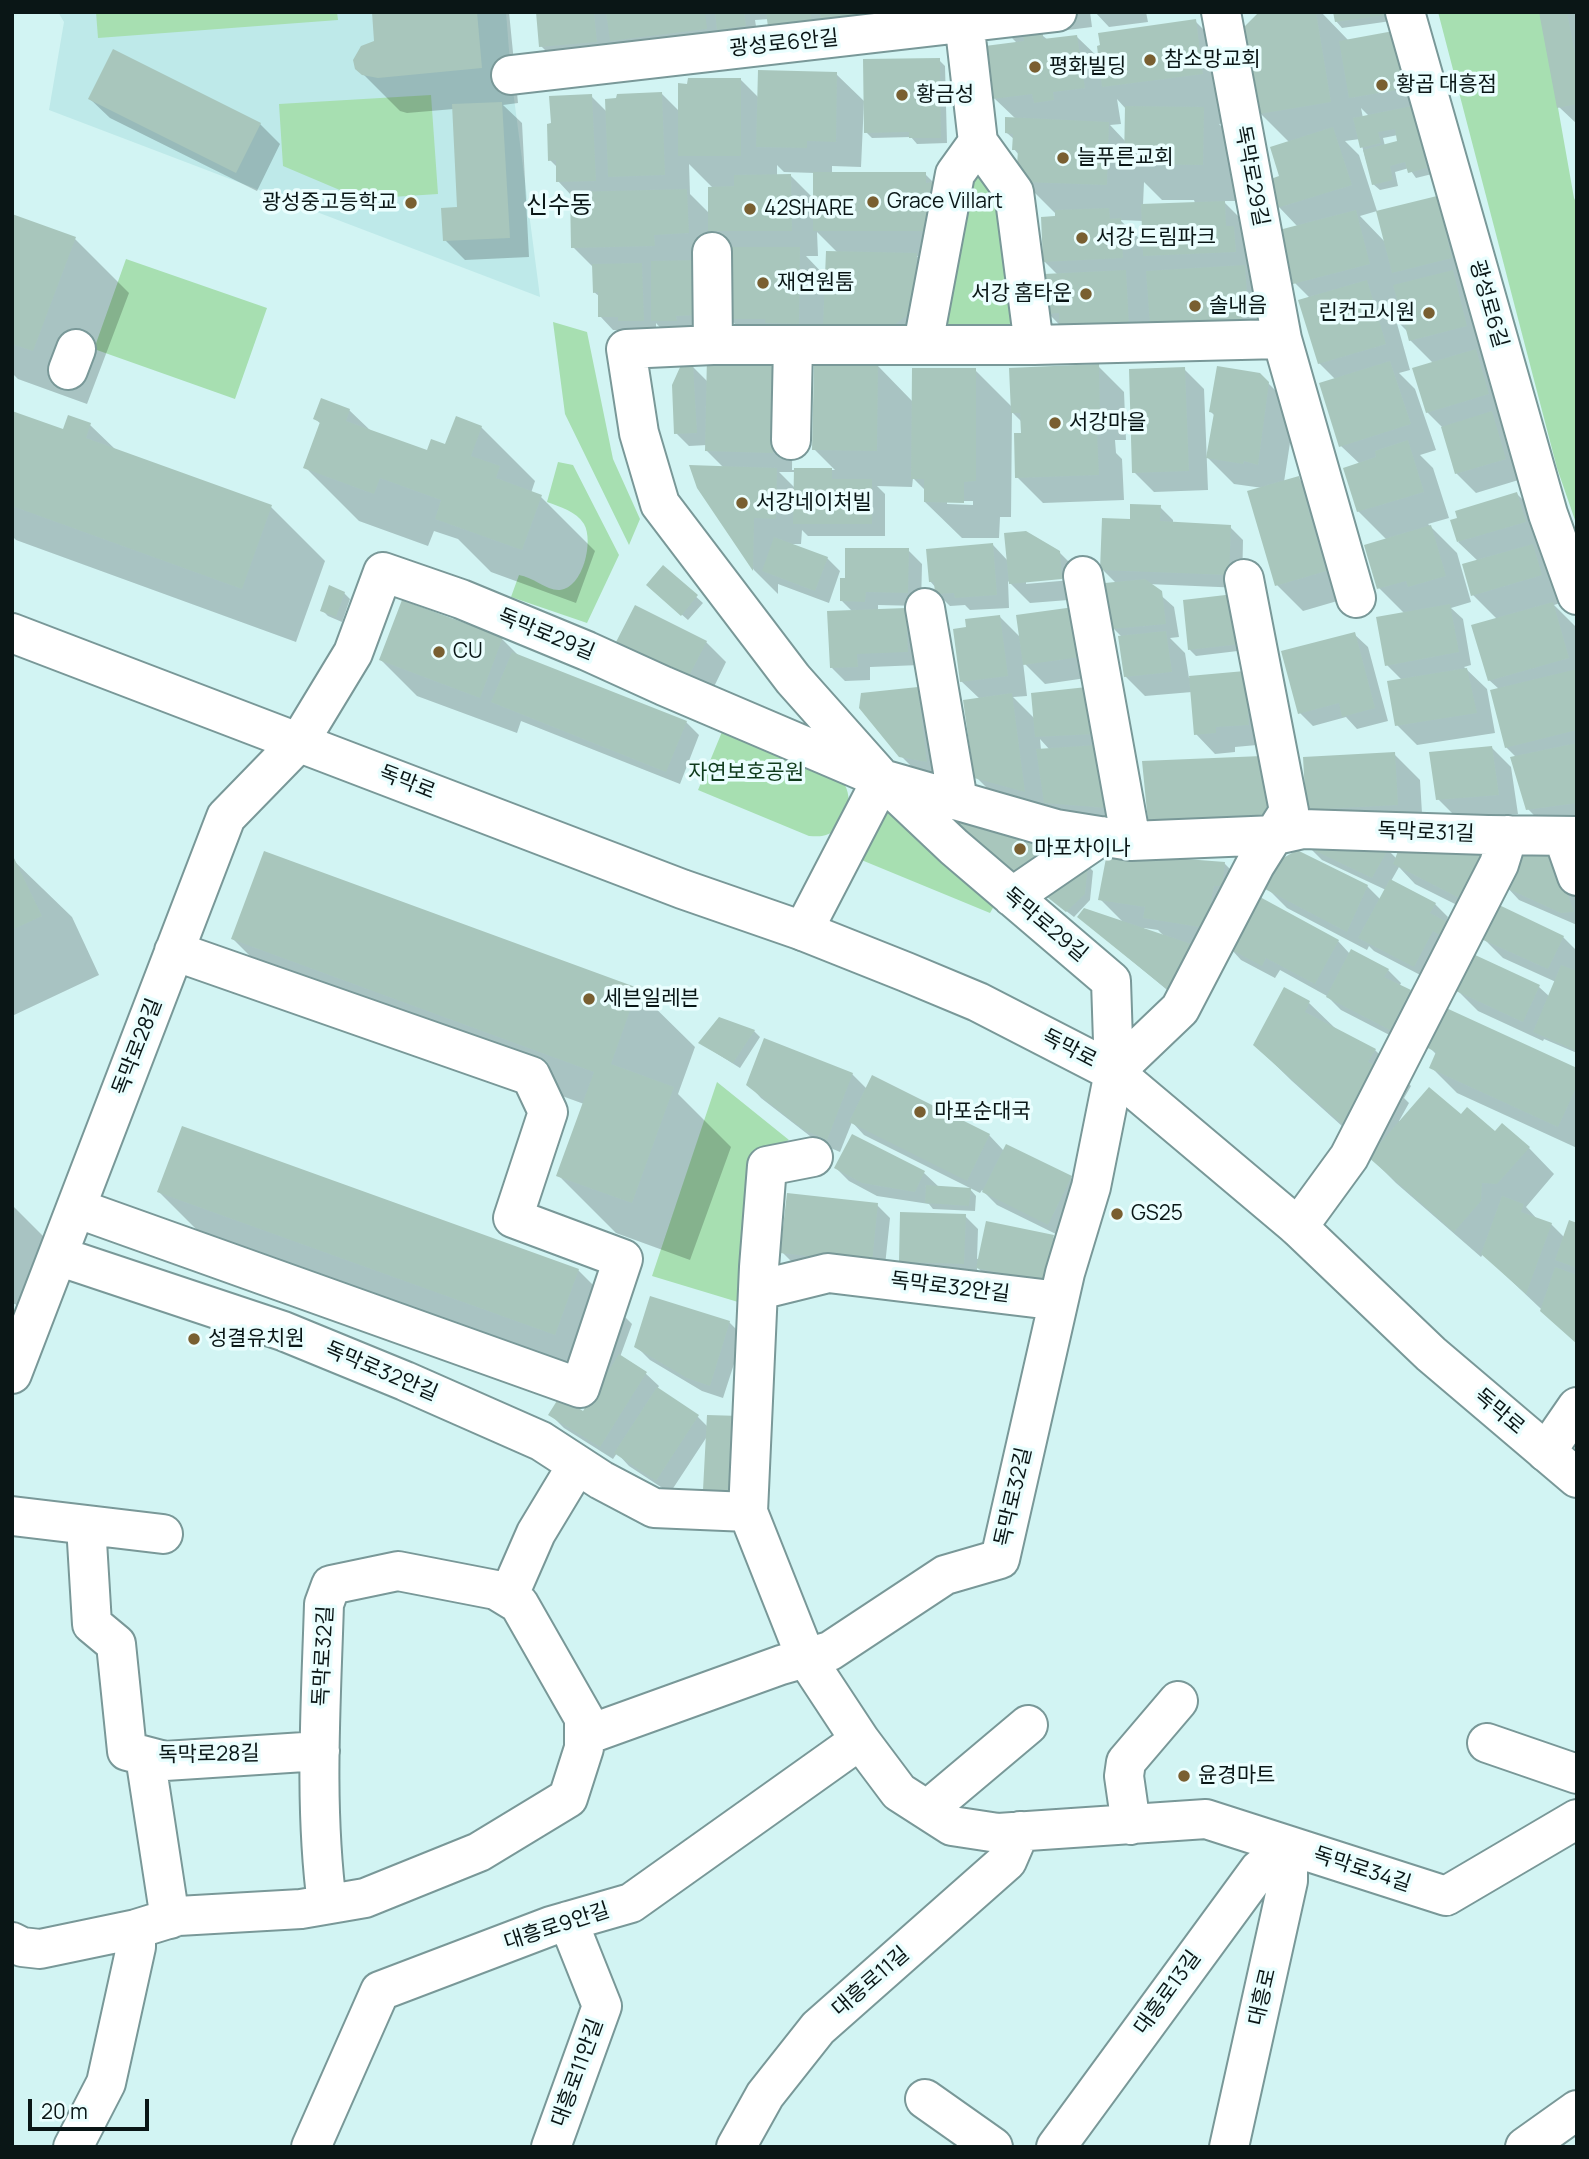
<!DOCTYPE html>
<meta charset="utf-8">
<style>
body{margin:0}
#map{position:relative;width:1589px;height:2159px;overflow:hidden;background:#d2f4f3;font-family:Manrope,sans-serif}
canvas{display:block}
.frame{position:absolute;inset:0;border:14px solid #0a1616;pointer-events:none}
.scale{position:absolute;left:28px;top:2099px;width:121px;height:32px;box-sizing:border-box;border:4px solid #0a1616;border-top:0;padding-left:9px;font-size:21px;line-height:24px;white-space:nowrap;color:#0a1616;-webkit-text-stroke:5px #eafefe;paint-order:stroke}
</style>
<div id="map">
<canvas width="1589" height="2159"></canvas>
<div class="frame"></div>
<div class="scale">20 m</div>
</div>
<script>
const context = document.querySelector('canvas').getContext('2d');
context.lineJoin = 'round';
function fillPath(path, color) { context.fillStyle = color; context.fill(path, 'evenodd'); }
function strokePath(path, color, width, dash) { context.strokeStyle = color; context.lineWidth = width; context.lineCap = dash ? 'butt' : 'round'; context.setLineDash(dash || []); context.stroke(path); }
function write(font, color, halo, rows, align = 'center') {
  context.font = font + ' Manrope,"Noto Sans KR",sans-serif'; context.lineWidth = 7; context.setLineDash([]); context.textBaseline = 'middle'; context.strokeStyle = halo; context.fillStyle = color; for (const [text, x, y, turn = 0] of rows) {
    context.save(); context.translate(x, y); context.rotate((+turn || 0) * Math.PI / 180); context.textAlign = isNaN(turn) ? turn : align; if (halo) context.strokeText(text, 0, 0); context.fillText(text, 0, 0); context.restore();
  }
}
fillPath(new Path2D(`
 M58,12H506L511,75L540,297L49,110L64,22Z`), '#bee9e9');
fillPath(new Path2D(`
 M96,12H337L338,20L98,38Z
 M1438,12H1541L1574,198L1577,204V526L1557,468Z
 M431,95L438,194L361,199L283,166L279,104Z
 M977,163L998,195L1018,331L939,332Z
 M126,259L267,308L235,399L94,349Z
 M553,322L587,332L613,459L640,519L629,545L565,414Z
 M558,462L573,465L619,555L587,623L511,597L519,575C533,577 547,591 560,590C583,588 594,541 584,524C576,511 560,507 547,502Z
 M724,727L843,782C855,799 847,828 826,835C821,837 814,836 809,836L698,790Z
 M885,808L994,906L990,913L859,859Z
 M717,1082L789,1140L750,1160L738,1302L652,1276Z`), '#a7dfb1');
fillPath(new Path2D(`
 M373,12H509L518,103L503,105L522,123L529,257L465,260L445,240L459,208L454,109L407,113L400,111L357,68L376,42Z
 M537,12H954L886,27L769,19L755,20L758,39L567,72L541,46Z
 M986,12H1041L1043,36L1048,40L1077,37L1101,60L1195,21L1242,68L1249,120L1219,124L1239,145L1238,201H1223L1261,239L1277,355L1188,361L1163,336L1164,361L1098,364L1048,313L1058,275L1044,261L1057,215L1023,181V170L1019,165V155L1014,149L1015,140L1007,133L1016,119L995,99L1018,44ZM1117,99L1126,109V142L1110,125L1121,124ZM1144,182L1162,200H1194L1195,203L1143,205ZM1120,220L1144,221L1145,244Z
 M1041,12H1090L1092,27L1060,31Z
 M1095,12H1146L1148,22L1109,27Z
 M1269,12H1321L1349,41L1398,32L1432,174L1416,178L1409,168L1395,172L1398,186L1380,190L1373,184L1360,139L1345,141L1359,155L1377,211L1360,216L1386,243L1436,198L1462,224L1514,420L1502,423L1512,433L1525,478L1476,493L1456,473L1443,428L1427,412L1433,363L1410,340L1408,332L1396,320L1410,370L1399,373L1415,389L1436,450L1420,455L1433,468L1449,518L1428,524L1457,553L1471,602L1451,608L1463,619L1471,665L1464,667L1487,689L1495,733L1417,745L1397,725L1402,680L1387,665L1405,614L1379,588L1387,540L1358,511L1360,464L1341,446L1336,380L1319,363L1310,298L1295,283L1298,227L1279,207L1281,177L1290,143L1260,113ZM1361,108L1370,117L1363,118ZM1398,135L1399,143L1385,146L1383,138Z
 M1335,12H1390L1391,21L1342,28L1336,21Z
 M1541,12L1577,13V124L1559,107Z
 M939,60L945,66L947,143L917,144L911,137L872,138L866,132Z
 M836,74L864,101L861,167L832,166V173L925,174L951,200V256H917L942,281L941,336L824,349L755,344L729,318L666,334L656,323V333L633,334L629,330H613L600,316V297L594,292V268L573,247L571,195L558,181V168L550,160L591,96L607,112L662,94L680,112L741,80L759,98ZM689,164L714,189L710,214L690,194ZM777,165L784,172L815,173V200L791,176H777ZM817,232L838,253L826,277L806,256H818Z
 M90,99L260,124L280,144L257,191L110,118Z
 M12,216L75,239L129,293L87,404L18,379L12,373Z
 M878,366L913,402L975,370L1012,407L1098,366L1124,392L1126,440H1115L1116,453L1122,459L1124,500L1043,503L1017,477L1022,422L1012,412L1011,517H1000L999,538H962L925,502L926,491L913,478L912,487L877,486L885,494V536H808L802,530L801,544H790L827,558L840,571L829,603L778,584V594L754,570L699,487L724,468L707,451V445L689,446L676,433L693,367L708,382L793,379L792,470H835L814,449ZM779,472H795V488ZM947,501H973V505L947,504Z
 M1184,369L1204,389L1208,490L1154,492L1134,472Z
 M1268,383L1295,410L1284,482L1298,478L1324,504L1351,597L1303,611L1277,585L1263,488L1234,484L1207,457L1215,416L1211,412Z
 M349,410L371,431L428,452L447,446L481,427L535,481L531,493L541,497L595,551L576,603L491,572L458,539L434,531L428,546L359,521L305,467L321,424L315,419Z
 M12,412L64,431L90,425L116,450L271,507L325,561L296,642L16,540L12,536Z
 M1517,494L1553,530L1567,601L1554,605L1577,628V844L1564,846L1528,809L1517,758L1506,747L1499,689L1489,680L1497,619L1473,595L1478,561L1458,542Z
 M1160,507L1173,520V524L1230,527L1243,540L1242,588L1148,584L1174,607L1179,637L1170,638L1185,653L1189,678L1244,673L1268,744L1235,747V752L1215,754L1196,734L1192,692L1145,696L1125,676L1122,637L1113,628L1117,584L1102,569L1131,520Z
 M993,545L1008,561L1059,552L1079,572L1081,599L1030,603L1008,581L1009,608L970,610L965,605L950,606L937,593L936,588L930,581ZM1071,577V580L1026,584V581Z
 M908,550L922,564L921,606L878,605V611L905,610L919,623L920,665L870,667V680L845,681L832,668L853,612L842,601Z
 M664,568L703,603L688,620L655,591Z
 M344,593L350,599L342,622L328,616L322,610Z
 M1184,602L1246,650L1196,656L1190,650Z
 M1073,609L1100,676L1045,684L1023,662L1027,696L1013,697L1035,719L1087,689L1126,827L1065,822L1049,806L1050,816L1002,803L976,777L980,699L961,681L1000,617L1021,638ZM1040,739L1050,750H1041Z
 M1354,634L1368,647L1388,721L1357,729L1346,717L1313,726L1300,713Z
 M502,639L520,657L686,722L699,735L680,784L521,721L517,733L417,696L381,660Z
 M618,642H706L726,662L709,697L638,662Z
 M918,689L938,709L946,781L921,776L901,756Z
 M1491,747L1511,767L1518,814L1458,819L1438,799Z
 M1394,754L1420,780L1423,830L1334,835L1308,809Z
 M959,823L1087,865L1093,871L1090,900L1074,917L1043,893L1040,896Z
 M1309,847L1388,850L1397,859L1401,848L1483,918L1415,884L1399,867L1391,881L1435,904L1448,917L1428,979L1374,951L1369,946L1367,950L1287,908L1267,888L1367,886L1381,900L1386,890L1322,860Z
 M12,859L72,917L99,975L12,1016Z
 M1224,863L1250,889L1247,912L1338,941L1350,954L1388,970L1401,983L1399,987L1410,992L1423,1005L1403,1042L1341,1010L1327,996L1280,970L1275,978L1241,960L1232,950L1231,953L1193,947L1183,1003L1079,917L1124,923L1100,899ZM1144,928L1158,930L1165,937L1144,930Z
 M1567,870L1577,899V925L1519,900L1506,886Z
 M1563,937L1577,951V1053L1544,1039L1543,1041L1478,1011L1458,991L1539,987L1550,997L1556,982L1503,958L1483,938Z
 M233,939L637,990L695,1047L678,1094L731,1147L690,1260L616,1233L558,1175L584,1104L291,997Z
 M1309,1003L1337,1030L1375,1050L1411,1086L1404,1098L1409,1103L1399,1121L1461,1117L1529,1148L1554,1174L1526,1207L1538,1220L1551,1224L1565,1238L1577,1225V1343L1483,1254L1481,1257L1396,1183L1370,1157L1373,1154L1292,1081L1255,1045Z
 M720,1019L754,1031L760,1037L740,1068L700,1043Z
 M1428,1046L1577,1070V1148L1457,1093L1431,1067L1437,1055Z
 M852,1074L867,1089L989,1135L1004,1151L1007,1146L1071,1178L1084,1191L1062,1237L997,1205L982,1190L980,1193L864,1135L852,1122L840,1152L819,1143L761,1098L748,1084Z
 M853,1136L924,1173L939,1187L970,1189L976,1196L975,1211L933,1209L929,1204L877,1196L849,1181L836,1168Z
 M159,1192L578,1270L632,1324L620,1357L645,1373L659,1386L657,1389L698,1417L708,1427L747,1504L718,1502L704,1489L708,1435L670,1493L629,1466L617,1453L613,1459L564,1428L551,1415L584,1413L601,1385L213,1246Z
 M12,1205L58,1251L34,1312L12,1303Z
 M877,1205L890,1218L884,1275L795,1265L782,1252Z
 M965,1216L978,1229L977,1259L1053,1237L1066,1250L1057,1295L991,1281L977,1267V1276L914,1274L900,1261Z
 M729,1322L743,1336L723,1398L702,1391L650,1360L636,1346Z`), '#0003');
fillPath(new Path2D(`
 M372,12H477L482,68L378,78L362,75L355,69L353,60L361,46L374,41Z
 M536,12H594L597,42L539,47Z
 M606,12H705L707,29L610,41Z
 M715,12H744L746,26L717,30Z
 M766,12H810L811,21L768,27Z
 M820,12H877V14L821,21Z
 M1259,12H1316L1331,102L1259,114L1244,27Z
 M1333,12H1386V15L1335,22Z
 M1539,12H1567L1577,64V104L1557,108Z
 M1196,19L1203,74L1102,87L1097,46L1100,45L1098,33Z
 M1399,30L1409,88L1349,98L1339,41Z
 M1042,32L1043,39L1077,35L1085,88L1053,92L1054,100L1034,103L1032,94L993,99L985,46L1024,41L1023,34Z
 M113,49L261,123L236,173L88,99Z
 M940,58L941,138H909V132L864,133L863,59Z
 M758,70L837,72L836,142L807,141V148L756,147Z
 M688,78H741V156H678V83L687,84Z
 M662,92L665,175L608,177L605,99L616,98L617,94Z
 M592,94L596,181L556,182V160L548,161L547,124L551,123L549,96Z
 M502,102L510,238L443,241L441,208L457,207L452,104Z
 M1125,106L1204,107L1203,165L1124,164Z
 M1412,106L1427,168L1408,173L1405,162L1390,166L1393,180L1372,185L1363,150L1397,141L1395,129L1378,132L1381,143L1360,148L1353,118Z
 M1005,117L1109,122L1107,185L1021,182V166H1017L1018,150H1012L1013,134L1005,133Z
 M1333,127L1352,185L1277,208L1268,180L1279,176L1270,147Z
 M813,172H926V183L933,182L934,222L926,231H813Z
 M791,174L792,231H708V187L734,186V175Z
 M687,189L689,233L654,235L655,246L571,248L570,192Z
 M1437,196L1452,258L1392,273L1376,211Z
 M1225,201L1226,226H1234L1236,252L1143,256L1141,204Z
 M1109,208L1110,219L1121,218L1123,258L1043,262L1041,217L1055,216V210Z
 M1356,210L1370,264L1293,284L1279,230Z
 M12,214L76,237L33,351L12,344Z
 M727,247H800L799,324L765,323V319H727Z
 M826,251L917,253L915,310L890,328L823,326Z
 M696,260L702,315L676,316L677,321H651V261Z
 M642,263L644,321H618V317H598V292L593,293L592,264Z
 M1245,265L1247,293H1240L1242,319L1150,325L1146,271Z
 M1126,270L1129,325L1059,328V313L1046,314L1044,274Z
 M1453,270L1467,326L1409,341L1404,322L1397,324L1392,304L1398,303L1393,285Z
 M1367,280L1386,344L1318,364L1298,300Z
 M1476,349L1489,394L1426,413L1412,368Z
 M707,356L774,357L773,453L705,451Z
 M1390,361L1411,424L1339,447L1319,383Z
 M814,364L878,365L877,451L812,450Z
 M1099,364L1100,415H1090L1091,431H1097L1099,475L1015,478L1014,433H1021L1020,413H1011L1009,368Z
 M681,365H693L697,433L674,434L672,385Z
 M1217,366L1260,373L1269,382L1258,465L1244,461L1243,464L1206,458L1214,413L1209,412Z
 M1185,367L1189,471L1132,473L1129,369Z
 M912,368H976V481L964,482V503L924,502V479H911Z
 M321,398L350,409L346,421L427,450L431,439L445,444L456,416L482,426L471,456L500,466L496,478L542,495L522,550L435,519L441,500L380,478L374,494L303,468L320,422L313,419Z
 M12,411L63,429L68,415L91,423L86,438L272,505L242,589L12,506Z
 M1492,411L1506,459L1455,474L1441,427Z
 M1408,440L1424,492L1357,512L1343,468L1376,457L1375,451Z
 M689,465L777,468L776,519L754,518L753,571L697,488Z
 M794,468H832V479H872V524H793Z
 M1299,476L1326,571L1275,586L1247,491Z
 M1517,492L1526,522L1457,542L1450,520L1457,518L1455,511Z
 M1130,504L1161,505L1160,521L1231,525L1229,575L1100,570L1102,518L1130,519Z
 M1431,525L1446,576L1408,587L1406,581L1377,589L1364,545Z
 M1026,531L1060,551L1062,579L1009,584L1004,533Z
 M774,537L828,557L815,591L762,571Z
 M993,543L997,595L955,598L954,593L935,594L934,582H929L926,549Z
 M1533,544L1542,575L1471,596L1462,564Z
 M845,548H909L908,593L866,592L865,602L840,601V578H845Z
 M663,565L698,595L681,616L646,585Z
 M1145,579L1162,591L1166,624L1112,629L1105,583Z
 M329,585L345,592L336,617L320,611Z
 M1234,594L1241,644L1188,650L1183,600Z
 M402,600L503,637L480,698L379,660Z
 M1553,602L1569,658L1488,681L1471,625Z
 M1450,604L1459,652L1385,666L1376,617Z
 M635,605L707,641L688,678L616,642Z
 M1074,607L1081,657L1023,665L1016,615Z
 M906,608L908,652L857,654L858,667L830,668L827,611Z
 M1000,615L1008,676L960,682L953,629L966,627L965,619Z
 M1166,631L1172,672L1124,677L1118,636Z
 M1355,632L1375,708L1342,717L1339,703L1298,714L1281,651Z
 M512,652L687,721L666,772L491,702Z
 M1467,668L1477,713L1395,726L1387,681Z
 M1577,669V730L1505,748L1490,690Z
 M1245,671L1249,725L1216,727V733L1194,735L1189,676Z
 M918,687L927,762L899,757L859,708L861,693Z
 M1087,687L1095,734L1035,737L1031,693Z
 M1012,693L1025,792L974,778L963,700Z
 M1577,743V803L1526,810L1510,757Z
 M1098,745L1107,808L1044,803L1036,749Z
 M1492,746L1499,795L1436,800L1429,752Z
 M1395,752L1398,805L1306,810L1303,757Z
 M1262,756L1271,800L1258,822H1148L1142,761Z
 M954,820L1047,841L1055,852L1019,877Z
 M1400,846L1484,853L1463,900L1393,864Z
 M1307,847L1389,848L1372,878Z
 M1297,850L1368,885L1347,932L1265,889L1273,864Z
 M264,851L638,988L611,1064L674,1087L632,1203L556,1176L594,1072L231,939Z
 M1107,853L1225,862L1222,886H1214L1206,928L1143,918L1145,907L1098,900Z
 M1520,853L1554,855L1574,912L1561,913L1504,887Z
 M12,854L42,916L12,930Z
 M1088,863L1085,894L1066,912L1037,889Z
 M1390,879L1436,903L1430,913L1449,923L1442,936L1433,931L1414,967L1358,938Z
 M1260,897L1339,940L1315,984L1266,958L1262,966L1226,947L1248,920Z
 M1497,904L1564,936L1548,969L1481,939Z
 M1084,908L1194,945L1169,991L1077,917Z
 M1351,949L1389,969L1384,977L1411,990L1390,1030L1326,997Z
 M1473,954L1540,985L1523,1022L1456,991Z
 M1561,965L1577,971V1051L1533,1032Z
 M1284,987L1310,1001L1305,1012L1376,1049L1368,1062L1374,1065L1342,1124L1253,1045Z
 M1444,1007L1577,1068V1086L1558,1127L1429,1068L1436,1052L1426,1047Z
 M719,1017L755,1030L733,1063L698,1043Z
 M764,1038L853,1073L827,1140L804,1130L746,1085Z
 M872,1075L990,1134L967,1181L849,1122Z
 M1429,1087L1461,1114L1467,1107L1495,1131L1502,1123L1530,1147L1497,1184L1482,1183L1481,1201L1454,1232L1368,1157Z
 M182,1126L579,1269L555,1335L157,1192Z
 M852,1134L925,1171L915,1192L862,1183L834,1168Z
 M1006,1144L1072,1176L1048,1225L982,1192Z
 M926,1185L971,1188L969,1206L925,1203Z
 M787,1193L878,1203L872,1263L780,1253Z
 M1502,1196L1524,1204L1521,1212L1552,1223L1526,1294L1481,1254Z
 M900,1212L966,1214L964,1264L899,1262Z
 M1569,1220L1577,1223V1268L1555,1260Z
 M986,1221L1054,1235L1044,1282L976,1268Z
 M1555,1267L1577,1275V1344L1540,1311Z
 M650,1296L730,1321L710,1386L687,1378L634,1347Z
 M619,1354L647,1372L600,1447L548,1415L560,1396L583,1411Z
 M657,1387L699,1415L656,1481L614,1453Z
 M707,1415L740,1416L734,1492L703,1490Z`), '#a8c6bc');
const minor = new Path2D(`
 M1221,12L1282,339L1356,598
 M1405,12L1548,514L1577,595
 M511,75L1057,12
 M978,142L1014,192L1034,345
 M712,252L713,345
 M923,344L955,174L978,142L963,12
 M68,370L76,349
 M791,440L793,345
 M1083,576L1131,841
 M925,608L958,801
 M1563,836L1577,876
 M1012,897L1101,836
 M803,931L882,779
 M1114,1072L1180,1009L1255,865L1289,811L1244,579
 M813,1157L767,1166L759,1267L748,1512L806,1658L860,1740L899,1792L952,1826L998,1833L1206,1819L1446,1896L1577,1819
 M76,1208L580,1388L623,1259L513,1218L548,1112L531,1076L174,951
 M1298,1227L1349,1157L1499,864L1508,835
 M58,1256L283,1331L405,1381L541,1441L601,1480L654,1508L748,1512
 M759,1290L828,1273L1043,1299L1058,1304
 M12,1374L226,817L299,742L353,653L383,572L461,599L587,651L664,686L882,779L1056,829L1131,841L1276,835L1303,829L1488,835L1577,836
 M1546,1452L1577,1407
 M12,1516L163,1534
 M86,1525L92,1624L116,1644L127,1751L165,1761L320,1751
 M508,1597L536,1533L577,1465
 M584,1736L781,1665L830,1651L945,1575L1000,1559L1065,1273L1091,1187L1114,1072L1111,981L954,847L882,779L793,679L660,504L639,433L626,349L713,345H1034L1282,339
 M1487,1743L1577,1774
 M145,1756L170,1919
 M927,1810L1028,1725
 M1131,1825L1124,1776L1126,1762L1178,1701
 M12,1942L22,1947L40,1949L136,1929L178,1916L301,1909L365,1898L479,1852L568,1798L584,1748V1718L519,1604L496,1590L398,1571L331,1585L324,1604C321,1703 314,1805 327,1904
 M925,2099L993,2147
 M73,2147L106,2083L136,1947V1929
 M311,2147L380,1991L551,1926L631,1903L860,1740
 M551,2147L602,2006L568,1921
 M736,2147L765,2095L818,2028L1007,1861L1020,1831
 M1056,2147L1259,1870L1288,1846
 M1229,2147L1288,1881V1846`);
const major = new Path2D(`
 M12,633L682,889L803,931L906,972L978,1002L1114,1072L1298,1227L1431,1354L1577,1478
 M1525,2147L1577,2110`);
strokePath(minor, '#799898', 42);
strokePath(major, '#799898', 42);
strokePath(minor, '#fff', 38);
strokePath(major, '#fff', 38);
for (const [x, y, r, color] of [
 [1150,60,7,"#795f31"],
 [1035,67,7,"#795f31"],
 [1382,85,7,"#795f31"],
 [902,95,7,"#795f31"],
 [1063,158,7,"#795f31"],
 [873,202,7,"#795f31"],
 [411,203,7,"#795f31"],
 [750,209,7,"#795f31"],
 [1082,238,7,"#795f31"],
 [763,283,7,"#795f31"],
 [1086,294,7,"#795f31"],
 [1195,306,7,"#795f31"],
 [1429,313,7,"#795f31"],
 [1055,423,7,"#795f31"],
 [742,503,7,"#795f31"],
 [439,652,7,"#795f31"],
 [1020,849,7,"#795f31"],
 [589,999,7,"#795f31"],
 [920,1112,7,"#795f31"],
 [1117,1214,7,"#795f31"],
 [194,1339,7,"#795f31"],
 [1184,1776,7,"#795f31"]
]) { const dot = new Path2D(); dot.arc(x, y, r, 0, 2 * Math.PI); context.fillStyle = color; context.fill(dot); strokePath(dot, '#eafefe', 2.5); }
write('21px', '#0a1616', '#eafefe', [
 ["광성로6안길",784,44,-6],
 ["독막로29길",1251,176,79],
 ["광성로6길",1488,304,74],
 ["독막로29길",546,635,22],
 ["독막로",407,783,21],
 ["독막로31길",1426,833,2],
 ["독막로29길",1045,925,40],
 ["독막로28길",138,1047,-69],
 ["독막로",1069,1049,27],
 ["독막로32안길",950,1288,7],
 ["독막로32안길",381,1372,23],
 ["독막로",1499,1412,40],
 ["독막로32길",1014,1497,-77],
 ["독막로32길",324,1656,-87],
 ["독막로28길",209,1755,-1],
 ["독막로34길",1362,1870,18],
 ["대흥로9안길",557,1927,-18],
 ["대흥로11길",871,1982,-41],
 ["대흥로13길",1168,1993,-54],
 ["대흥로",1263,1997,-77],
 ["대흥로11안길",578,2073,-70]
]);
write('21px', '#0a1616', '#eafefe', [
 ["참소망교회",1164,60],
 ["평화빌딩",1049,67],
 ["황곱 대흥점",1396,85],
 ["황금성",916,95],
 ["늘푸른교회",1077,158],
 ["Grace Villart",887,202],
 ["광성중고등학교",397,203,"right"],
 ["42SHARE",764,209],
 ["서강 드림파크",1096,238],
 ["재연원툼",777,283],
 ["서강 홈타운",1072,294,"right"],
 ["솔내음",1209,306],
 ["린컨고시원",1415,313,"right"],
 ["서강마을",1069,423],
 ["서강네이처빌",756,503],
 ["CU",453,652],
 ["마포차이나",1034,849],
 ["세븐일레븐",603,999],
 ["마포순대국",934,1112],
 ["GS25",1131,1214],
 ["성결유치원",208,1339],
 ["윤경마트",1198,1776]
], 'left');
write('21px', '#103b1c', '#eafefe', [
 ["자연보호공원",746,773]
]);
write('24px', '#0a1616', '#eafefe', [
 ["신수동",559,206]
]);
</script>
